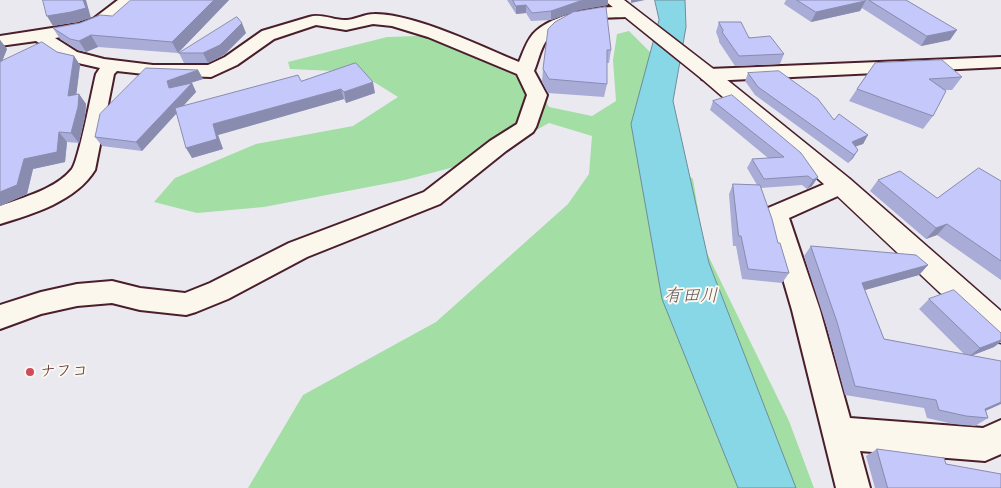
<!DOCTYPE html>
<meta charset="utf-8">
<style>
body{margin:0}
canvas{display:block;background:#eae9f0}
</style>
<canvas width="1001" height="488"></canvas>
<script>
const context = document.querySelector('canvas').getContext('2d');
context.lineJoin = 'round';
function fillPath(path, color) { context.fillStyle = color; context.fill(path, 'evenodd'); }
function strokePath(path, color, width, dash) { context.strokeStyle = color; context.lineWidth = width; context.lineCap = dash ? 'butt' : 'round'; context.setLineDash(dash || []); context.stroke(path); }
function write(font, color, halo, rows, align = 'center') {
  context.font = font + ' Sriracha,"Klee One",sans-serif'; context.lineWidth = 4; context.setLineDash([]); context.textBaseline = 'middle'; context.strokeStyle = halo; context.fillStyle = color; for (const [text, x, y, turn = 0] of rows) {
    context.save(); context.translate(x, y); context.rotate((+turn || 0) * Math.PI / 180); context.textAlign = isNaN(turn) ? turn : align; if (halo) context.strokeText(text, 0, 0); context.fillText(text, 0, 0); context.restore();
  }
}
fillPath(new Path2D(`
 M629,31L652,54L655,148L693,179L704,247L789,421L814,488H248L303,395L436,322L568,204L589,174L592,136L549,123L484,159L405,180L264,207L197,213L154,202L175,178L256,144L353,126L398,97L358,72L290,69L288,62L387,37L446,35L522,63L549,107L592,116L616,101L613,60L617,34Z`), '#a3dea4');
const water = new Path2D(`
 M655,0H685L686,27L673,101L709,263L796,488H738L662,299L631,124L659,20Z`);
fillPath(water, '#88d7e6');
strokePath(water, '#6f8d9b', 1);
const minor = new Path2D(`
 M118,0H136L105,25L87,33L55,38L77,52L104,59L153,65H208L225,57L262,31L309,17C322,13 334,21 347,20C356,19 365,14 374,14C413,13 482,47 519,62C523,53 526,42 533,34C551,14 606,2 632,9L634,12L632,15L626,17C600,18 562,17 546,41C540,50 538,62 534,71L547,95L536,127L533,132L506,151L440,204L307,257L228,299L196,312L186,315L140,310L112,303L77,306L41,314L0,329V305L41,292L77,284L112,281L140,288L185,293L210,283L289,243L424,192L490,141L517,124L527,95L517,74L428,37L392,26L373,24L346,30L316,25L274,39L237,65L211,77L153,75L117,71L114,74L95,170C76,201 33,214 0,224V206C24,197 56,189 72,169C79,160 92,90 96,74L100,68L65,60L36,41L0,46V36L78,24L93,19Z
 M1001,57V67L709,81L702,79L700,75L702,71L709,69Z
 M841,177L849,179L852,185L849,191L789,218L820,310L850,418L983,428L1001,420V454L985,461L860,451L870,488H836L792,310L764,214L768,208Z`);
const tertiary = new Path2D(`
 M604,0H624L716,71L850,179L1001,311V343L990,340L832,191L702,79Z`);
strokePath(minor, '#4a1f2b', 4);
strokePath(tertiary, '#4a1f2b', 3);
fillPath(minor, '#fbf7ec');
fillPath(tertiary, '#fbf7ec');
fillPath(new Path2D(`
 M229,0L178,53L98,47L86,52L78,50L60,39L53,28L80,23L112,16Z
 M507,0H608V5L579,10L551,20L531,21L526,13L516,14Z
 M786,0H906L950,40L921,46L862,8L860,11L811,22L784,4Z
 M573,12L611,50L609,63H607V84L604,97L548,93L542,82L543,69Z
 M719,22L784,54L780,64L735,66L719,42V40L716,32Z
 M246,33L224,55L208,63H184L179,53Z
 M0,40L7,49L2,61L57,52L74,56L80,65L76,94H79L86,104L85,117L79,143L67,142L65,162L33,169L27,194L0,206Z
 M875,63L962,77L952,90H944L933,116L923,129L849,101L857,89Z
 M198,70L203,79L190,83H192L196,92L182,107L301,81L375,93L346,103L344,99L218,135L223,149L192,158L177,113L142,151L102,146L95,137Z
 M748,73L834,120L868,135L863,144L855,146L858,150L853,158L848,163L755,95L745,81Z
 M713,101L818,177L812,186L807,189L802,185L761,188L778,243L789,273L782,283L742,279L736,246H733L729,194L733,184L757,185L747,168L752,159L768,158L710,110Z
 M878,180L937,198L1001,181V280L937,235L926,239L870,191Z
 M811,246L928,265L919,275L865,290L884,339L965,355L919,309L929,299L994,347L971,356L988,418L975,426L953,424L927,418L924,408L845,395L828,331L804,256Z
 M877,449L946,464L1001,488H875L866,456Z`), '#a9acd7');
fillPath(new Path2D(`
 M83,0H86L91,18L78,22L53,26L47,16Z
 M214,0H229L178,53L172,42Z
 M587,0H608V5L579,10L551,20V11L580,1Z
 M631,0H645L631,3Z
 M866,0L860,11L811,22L816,12Z
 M526,5V13L516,14V6Z
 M242,23L246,33L224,55L208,63L203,53Z
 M957,30L950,40L921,46L927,36Z
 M91,35L98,47L86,52L79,41Z
 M0,40L7,49L0,67Z
 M74,56L80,65L75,106L68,96Z
 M198,70L203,79L172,89L169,88L167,81Z
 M373,82L375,93L346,103L344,92Z
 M192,83L196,92L142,151L136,142Z
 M341,89L344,99L218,135L223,149L192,158L186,148L213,124Z
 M79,94L86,104L85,117L79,143L71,133Z
 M59,132L67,142L65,162L33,169L27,194L0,206V192L24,159Z
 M868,135L863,144L846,150L852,142Z
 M858,150L853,158L848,163L854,155Z
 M818,177L812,186L807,189L813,180Z
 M947,224L937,235L926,239L936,228Z
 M928,265L919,275L854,293L862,283Z
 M1001,340V342L994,347L968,357L980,348Z
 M1001,402V404L972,417L985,409Z`), '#898caf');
const building = new Path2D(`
 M43,0H83L86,8L71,12L47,16Z
 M131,0H214L172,42L91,35L79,41L70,39L53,28L80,23L100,15L112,16Z
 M513,0H587L580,1L551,11L532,13L526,5L516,6Z
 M797,0H866L865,1L816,12Z
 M869,0H906L957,30L927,36Z
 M606,7L611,50H607V84L549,79L543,69L548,29L555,22L573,12Z
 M237,17L242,23L220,45L203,53H179Z
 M719,22H741L749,38L770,36L784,54L739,56L722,32L723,31Z
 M42,42L57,52L74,56L68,96L79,94L78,107L71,133L59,132L57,152L24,159L17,185L0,192V62Z
 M942,60L962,77L929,79L946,91L933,116L857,89L875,63Z
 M356,63L373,82L344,92L341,89L213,124L217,139L186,148L175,108L298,75L301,81Z
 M146,68L198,70L167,81L169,88L192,83L136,142L95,137L100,114Z
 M779,71L818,99L834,120L839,114L868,135L852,142L858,150L854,155L758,87L748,73Z
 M732,95L801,153L818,177L813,180L808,176L764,179L752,159L784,157L713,101Z
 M979,168L1001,181V261L947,224L936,228L878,180L900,171L937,198Z
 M733,184L760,185L772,219L778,243H780L789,273L748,269L741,236H739Z
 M811,246L916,255L928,265L862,283L884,339L1001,361V402L985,409L988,418L966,416L939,410L936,400L855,386L837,322Z
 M954,290L1001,333V340L980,348L929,299Z
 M877,449L944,458L946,464L1001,474V488H888Z`);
fillPath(building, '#c4c8fa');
strokePath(building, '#898caf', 1);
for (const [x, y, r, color] of [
 [30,372,5,"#d1495b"]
]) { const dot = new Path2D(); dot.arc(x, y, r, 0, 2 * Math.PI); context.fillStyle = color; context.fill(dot); strokePath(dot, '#fbf7ec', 2); }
write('16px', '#4a1f2b', '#fbf7ec', [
 ["ナフコ",40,372]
], 'left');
write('italic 18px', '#5d5663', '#fbf7ec', [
 ["有田川",691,296]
]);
</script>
